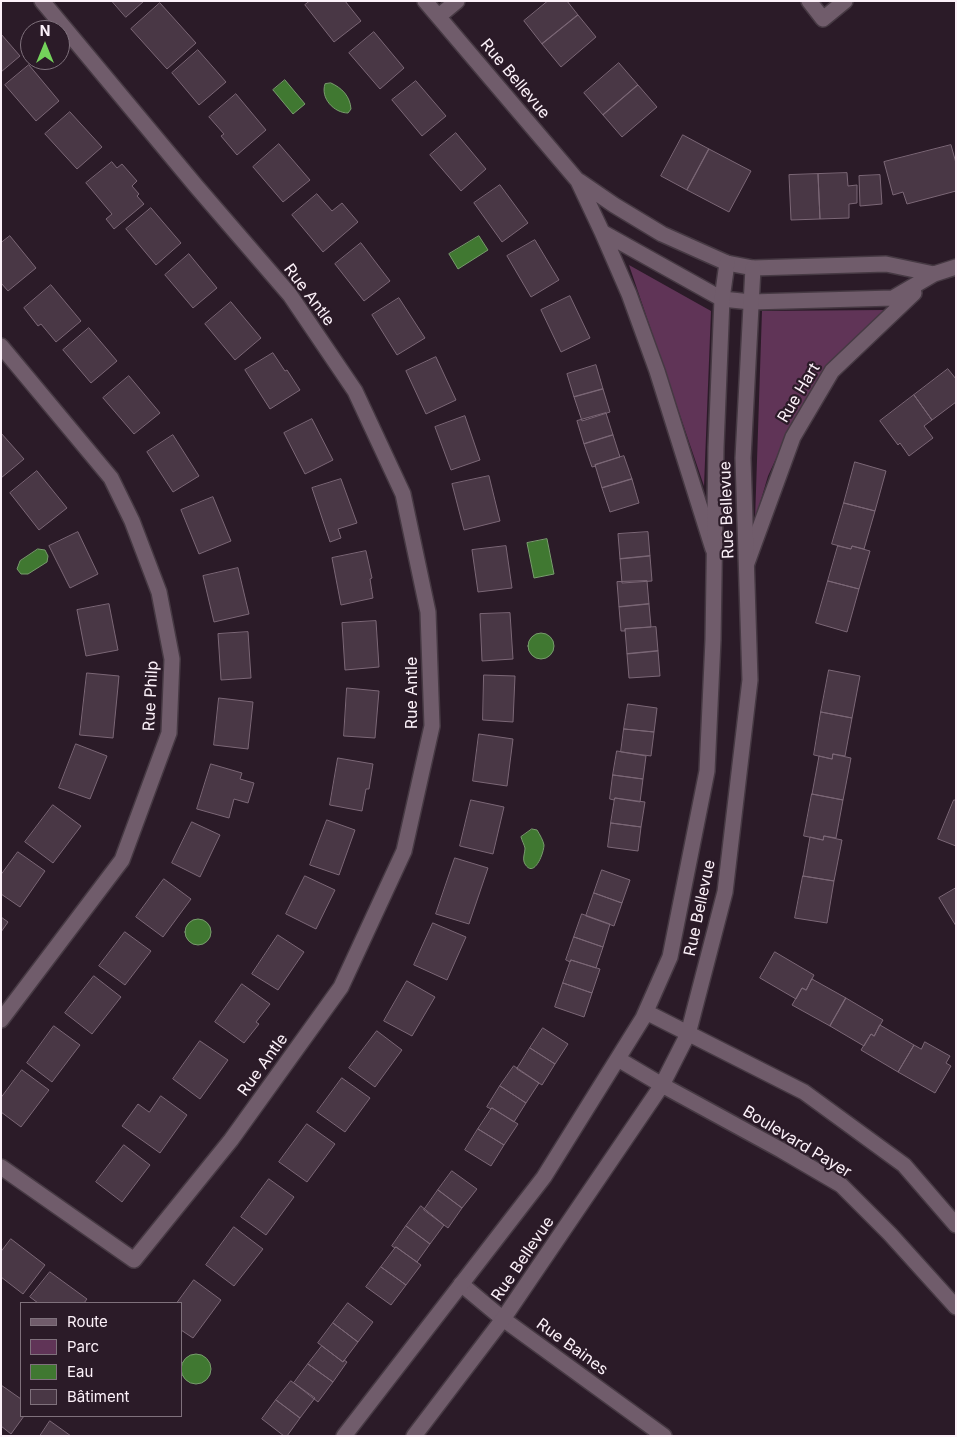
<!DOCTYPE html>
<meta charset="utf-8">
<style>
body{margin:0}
#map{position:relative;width:957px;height:1437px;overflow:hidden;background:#2b1b28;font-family:Inter,sans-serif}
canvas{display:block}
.frame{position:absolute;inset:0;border:2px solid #fcf1f9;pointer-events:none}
.legend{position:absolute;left:20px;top:1302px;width:162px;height:115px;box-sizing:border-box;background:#2b1b28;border:1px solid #7f717c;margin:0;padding:6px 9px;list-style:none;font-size:15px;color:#fcf1f9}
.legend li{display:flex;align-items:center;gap:10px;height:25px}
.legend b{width:25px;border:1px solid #7f717c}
.north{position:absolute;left:20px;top:20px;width:50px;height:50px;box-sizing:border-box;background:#2b1b28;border:1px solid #7f717c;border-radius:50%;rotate:0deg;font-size:14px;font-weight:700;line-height:20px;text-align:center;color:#fcf1f9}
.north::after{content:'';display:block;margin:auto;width:18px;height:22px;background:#74d25b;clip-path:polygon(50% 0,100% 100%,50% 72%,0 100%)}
</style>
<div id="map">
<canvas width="957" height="1437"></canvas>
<div class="frame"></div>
<ul class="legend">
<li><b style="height:6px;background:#705c6b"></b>Route</li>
<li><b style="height:14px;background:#603457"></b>Parc</li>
<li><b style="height:14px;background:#407831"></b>Eau</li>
<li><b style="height:14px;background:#493745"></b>Bâtiment</li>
</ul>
<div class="north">N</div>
</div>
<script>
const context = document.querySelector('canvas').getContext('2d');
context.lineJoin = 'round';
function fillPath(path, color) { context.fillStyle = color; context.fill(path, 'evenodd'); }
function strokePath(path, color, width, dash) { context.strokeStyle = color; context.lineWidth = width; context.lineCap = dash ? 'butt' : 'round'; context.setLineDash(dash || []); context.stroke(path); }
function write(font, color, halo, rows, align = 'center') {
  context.font = font + ' Inter,sans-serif'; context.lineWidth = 4.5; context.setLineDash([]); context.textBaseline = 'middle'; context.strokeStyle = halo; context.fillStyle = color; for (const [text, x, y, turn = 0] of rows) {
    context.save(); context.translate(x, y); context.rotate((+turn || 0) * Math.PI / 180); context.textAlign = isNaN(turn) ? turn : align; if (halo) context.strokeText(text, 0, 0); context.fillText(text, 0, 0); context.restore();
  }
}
fillPath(new Path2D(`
 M629,265L711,311L704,486Z
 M886,310L827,367L809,393L790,428L768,476L755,520L762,311Z`), '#603457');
const water = new Path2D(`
 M285,80L305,104L293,114L273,90Z
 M331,83C342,88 350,96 351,109L348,113C334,113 320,98 325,84Z
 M479,236L488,250L458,269L449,254Z
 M547,539L554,574L534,578L527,543Z
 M38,549L45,550L48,556L47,562L28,574H21L17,569L20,561Z
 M528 646a13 13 0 1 1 26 0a13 13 0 1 1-26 0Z
 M532,829L537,830C540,835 543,840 544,845C544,853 534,879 525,864C522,859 525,853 525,848C524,844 522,841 521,837Z
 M185 932a13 13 0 1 1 26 0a13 13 0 1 1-26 0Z
 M181 1369a15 15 0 1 1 30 0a15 15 0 1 1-30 0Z`);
fillPath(water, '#407831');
strokePath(water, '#789c6d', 1);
const building = new Path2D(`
 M112,1H144L126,17Z
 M310,1H345L361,21L334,42L305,5Z
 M548,1H567L578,15L542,44L524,21Z
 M160,3L196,43L167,69L131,29Z
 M578,15L596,37L561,67L542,44Z
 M374,32L404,68L380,89L349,53Z
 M1,34L20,56L1,72Z
 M198,50L226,82L199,105L172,73Z
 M619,63L638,85L603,115L584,93Z
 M29,65L59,101L36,121L5,85Z
 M416,81L446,116L422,136L392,100Z
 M638,85L657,107L622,137L603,115Z
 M236,94L266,130L237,155L221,136L224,134L209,117Z
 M70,112L102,147L77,169L45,134Z
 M456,133L486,169L461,191L430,155Z
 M683,135L709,149L687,190L661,176Z
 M279,144L310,180L283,202L253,167Z
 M951,145L956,163V191L907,204L903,192L893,195L884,162Z
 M709,149L751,171L729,212L687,190Z
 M112,162L117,168L122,164L137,181L132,186L139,194L137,196L144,204L114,229L106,219L112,214L86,183Z
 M847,173L848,186L857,185V203L849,204V218L820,219L818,174Z
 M818,174L820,219L791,220L789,175Z
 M880,175L882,204L860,206L859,176Z
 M500,185L528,223L502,242L474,203Z
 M317,194L332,211L342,203L358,222L323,252L292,215Z
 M151,208L181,243L156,265L126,229Z
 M10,236L36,268L8,291L1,283V243Z
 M535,240L559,280L531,297L507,256Z
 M361,243L390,281L364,301L335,264Z
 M189,254L217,288L193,308L165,275Z
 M51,285L81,321L56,342L41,324L38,326L24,308Z
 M570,296L590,338L561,352L541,310Z
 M399,298L425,338L397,355L372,315Z
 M231,302L261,338L235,360L205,324Z
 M89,328L117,361L91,383L63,350Z
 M273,353L285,371L287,370L300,390L270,409L245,370Z
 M436,357L456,400L426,414L406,371Z
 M596,365L603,389L574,397L567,374Z
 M948,369L956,379V402L932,420L914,395Z
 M129,376L160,413L134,434L103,398Z
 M603,389L610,412L582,421L574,397Z
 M914,395L932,420L924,426L933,438L909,456L900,443L898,445L880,421Z
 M606,413L613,435L584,444L577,421Z
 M465,416L480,460L451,470L435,427Z
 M312,419L333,460L305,474L284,433Z
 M1,433L24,459L1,478Z
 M173,435L199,476L173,492L147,452Z
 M613,435L620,457L595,465L596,466L592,467L584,444Z
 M624,456L632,479L602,488L595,465Z
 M855,462L886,471L875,511L844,503Z
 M37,471L67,508L39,530L10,493Z
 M489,476L500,521L464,530L452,484Z
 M341,479L357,523L338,529L341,538L330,542L312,488Z
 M632,479L639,503L610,512L602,488Z
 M213,497L231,541L199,554L181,510Z
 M844,503L875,511L864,549L852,546L851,549L832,544Z
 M78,532L98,574L70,588L49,546Z
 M648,532L650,556L620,559L618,534Z
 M506,546L512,588L478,592L472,550Z
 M838,546L851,549L852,546L870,551L859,589L828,581Z
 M366,551L372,578L370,579L373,598L341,605L332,558Z
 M650,556L652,581L622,583L620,559Z
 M238,568L249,614L214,622L203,576Z
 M647,581L649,604L619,607L617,582Z
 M828,581L859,589L847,632L816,623Z
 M109,604L118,650L86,656L77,610Z
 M649,604L651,627L625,629V631H621L619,607Z
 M510,613L513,659L482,661L480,614Z
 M376,621L379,667L345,670L342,623Z
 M656,627L658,651L627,654L625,629Z
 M248,632L251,678L221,680L218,634Z
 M658,651L660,676L629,678L627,654Z
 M829,670L860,676L852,718L821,712Z
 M87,673L119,676L113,738L80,735Z
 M484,675L515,676L513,722L483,720Z
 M347,688L379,691L375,738L344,736Z
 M219,698L253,702L248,749L214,745Z
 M628,704L657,708L654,732L624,729Z
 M821,712L852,718L845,756L833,754L832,759L814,755Z
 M624,729L654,732L651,756L621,752Z
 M479,734L513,739L507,786L473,781Z
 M76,744L107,756L90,799L59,788Z
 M617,751L646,756L643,779L613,775Z
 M833,754L851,758L843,800L812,794L819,756L832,759Z
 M338,758L373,764L369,789H366L362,811L330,805Z
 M211,764L242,773L240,779L254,783L248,803L234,799L229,818L197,809Z
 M613,775L643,779L640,802L615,798L614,800L610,799Z
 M812,794L843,800L836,838L824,836L823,840L804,836Z
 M615,798L645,802L641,827L611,823Z
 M471,800L504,807L493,854L460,846Z
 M954,800H956V846L938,839Z
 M53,805L81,826L53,863L25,842Z
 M327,820L355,830L339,875L310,865Z
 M192,822L220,835L200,877L172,863Z
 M611,823L641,827L638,851L608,847Z
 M824,836L842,840L834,881L803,876L810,837L823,840Z
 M18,852L45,871L20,907L1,894V875Z
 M455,858L488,868L469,924L436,914Z
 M602,870L630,880L622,903L594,893Z
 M305,876L335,890L316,929L286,914Z
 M803,876L834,881L827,923L795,918Z
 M164,879L191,899L163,937L136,917Z
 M956,888V926L939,898Z
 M594,893L622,903L614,926L586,916Z
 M582,914L610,924L603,947L574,937Z
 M1,917L8,922L1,932Z
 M433,923L466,937L447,980L414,965Z
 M125,932L151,951L125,985L99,966Z
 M278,935L304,952L278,990L252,974Z
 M574,937L603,947L596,968L571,960L570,962L566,960Z
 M775,952L814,975L806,990L802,988L796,999L760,978Z
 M571,960L600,969L592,993L563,983Z
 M94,976L121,997L92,1034L65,1013Z
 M812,979L846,998L830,1026L792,1005L802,988L806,990Z
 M407,981L435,997L412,1036L384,1021Z
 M563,983L592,993L584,1017L555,1007Z
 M242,984L270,1004L256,1022L259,1024L244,1043L215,1022Z
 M846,998L883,1020L874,1036L871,1034L864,1046L830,1026Z
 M880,1025L914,1045L898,1072L861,1050L871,1034L874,1036Z
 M54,1026L80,1045L52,1082L27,1063Z
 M543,1028L568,1044L555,1064L530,1048Z
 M377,1031L402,1050L375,1087L349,1068Z
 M200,1041L228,1060L200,1099L173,1079Z
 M925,1042L950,1056L946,1063L951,1066L935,1093L898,1072L914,1045L921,1049Z
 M530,1048L555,1064L542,1085L517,1069Z
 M514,1066L539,1083L526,1103L500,1086Z
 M22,1070L49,1090L21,1127L1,1112V1098Z
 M342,1078L370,1098L345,1132L317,1112Z
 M500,1086L526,1103L514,1122L492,1108L491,1109L487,1107Z
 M161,1096L187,1115L160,1153L122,1126L138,1104L149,1112Z
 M492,1108L518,1124L504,1145L478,1129Z
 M307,1124L335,1144L307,1182L279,1162Z
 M478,1129L504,1145L491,1166L465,1150Z
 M124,1145L150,1165L122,1202L96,1182Z
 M452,1171L477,1189L462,1208L438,1190Z
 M269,1179L294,1197L266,1235L241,1217Z
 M438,1190L462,1208L448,1228L424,1210Z
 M421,1206L444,1225L430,1244L406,1226Z
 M406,1226L430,1244L417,1262L396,1247L395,1248L392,1246Z
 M234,1227L263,1249L234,1286L206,1265Z
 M11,1239L45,1265L23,1294L1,1277V1252Z
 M396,1247L421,1265L406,1285L381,1267Z
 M381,1267L406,1285L391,1305L366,1287Z
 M50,1272L87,1299L84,1303H38L30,1297Z
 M194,1280L221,1300L193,1338L181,1330V1303H177Z
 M348,1303L373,1322L358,1342L333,1323Z
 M333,1323L358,1342L343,1362L318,1343Z
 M322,1346L343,1362L344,1360L347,1362L333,1382L308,1364Z
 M308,1364L333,1382L318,1402L294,1383Z
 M291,1381L315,1398L300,1418L276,1400Z
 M1,1385L21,1399V1416H24L11,1434L1,1426Z
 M276,1400L300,1418L287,1436H284L262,1419Z
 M50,1421L71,1436H40Z`);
fillPath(building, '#493745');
strokePath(building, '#7b6776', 1);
const street = new Path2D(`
 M425,1L578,181L602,232L722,299L751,302L893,298L934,274L956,267
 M809,1L823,19L845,1
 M439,16L457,1
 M579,181L614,205L662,234L727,263L753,268L886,264L934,274
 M602,232L629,294L657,371L713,549
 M1,346L111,478L132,521L159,592L172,659L169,733L122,860L1,1020
 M747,563L793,437L832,371L914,293
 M1,1167L134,1260L231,1140L341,987L404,851L432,726L428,612L403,494L355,391L290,295L196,186L42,1
 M461,1284L503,1319L664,1436`);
const secondary = new Path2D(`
 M646,1012L804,1092L904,1165L956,1225
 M618,1059L662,1085L781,1150L841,1185L890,1234L956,1307
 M344,1436L544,1177L643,1018L670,957L707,771L713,640L716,447L722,299L727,263
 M414,1436L503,1319L662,1085L688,1034L725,892L750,680L743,458L753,268`);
strokePath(street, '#463943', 18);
strokePath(secondary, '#463943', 18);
strokePath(street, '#705c6b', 15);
strokePath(secondary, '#705c6b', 15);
write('16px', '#fcf1f9', '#2b1b28', [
 ["Rue Bellevue",515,79,50],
 ["Rue Antle",309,295,53],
 ["Rue Hart",799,393,-59],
 ["Rue Bellevue",727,510,-92],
 ["Rue Antle",412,693,-90],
 ["Rue Philp",151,696,-87],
 ["Rue Bellevue",700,908,-78],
 ["Rue Antle",263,1065,-54],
 ["Boulevard Payer",797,1142,31],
 ["Rue Bellevue",523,1259,-56],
 ["Rue Baines",572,1347,36]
]);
</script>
